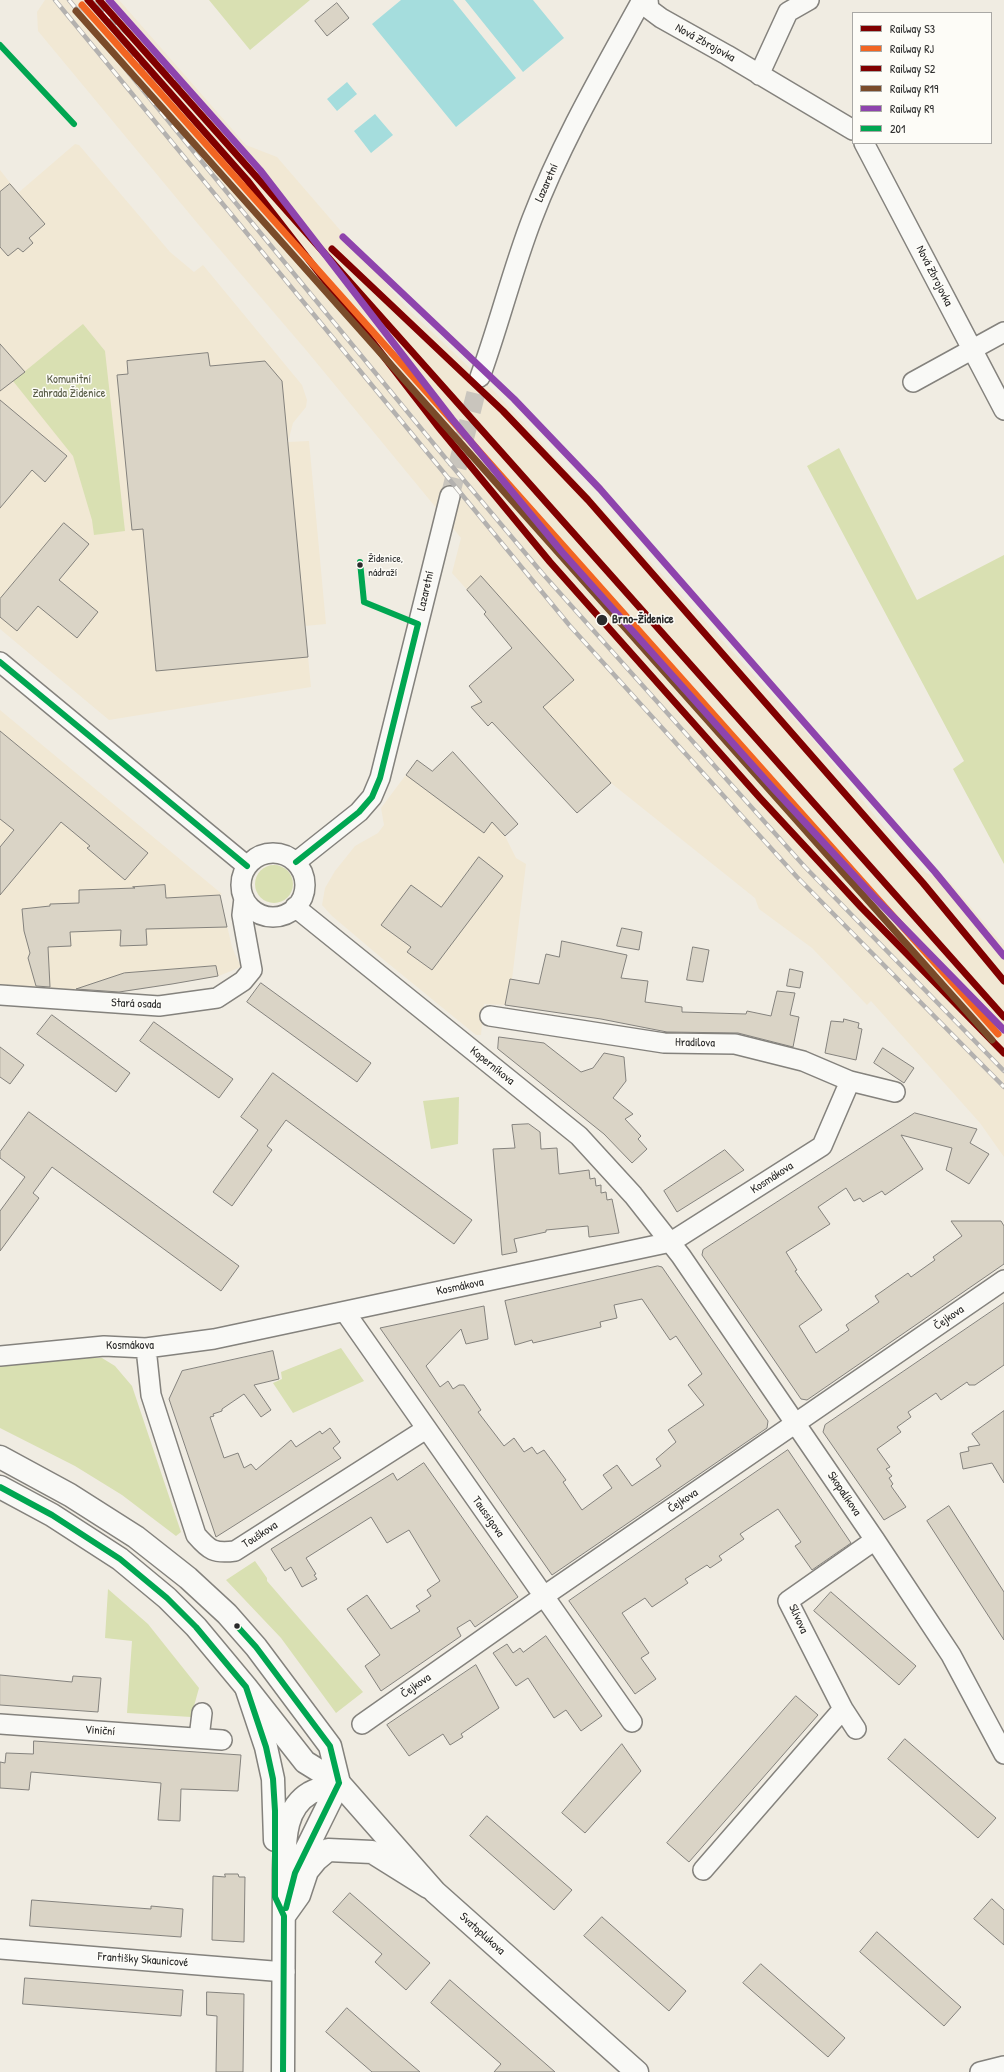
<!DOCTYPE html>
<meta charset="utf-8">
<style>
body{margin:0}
#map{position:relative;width:1004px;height:2072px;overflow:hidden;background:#f0ece2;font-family:"Patrick Hand",sans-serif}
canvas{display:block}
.legend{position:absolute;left:852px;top:12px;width:140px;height:132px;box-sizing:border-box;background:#fdfcf7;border:1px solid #a9a8a5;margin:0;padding:5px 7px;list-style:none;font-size:12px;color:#2b2b2b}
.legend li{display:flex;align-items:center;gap:8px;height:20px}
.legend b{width:20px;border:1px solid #a9a8a5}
</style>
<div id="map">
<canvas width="1004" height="2072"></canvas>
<ul class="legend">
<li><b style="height:5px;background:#800000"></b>Railway S3</li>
<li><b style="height:5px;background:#f26522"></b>Railway RJ</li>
<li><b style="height:5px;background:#800000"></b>Railway S2</li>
<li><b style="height:5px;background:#7a4b2a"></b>Railway R19</li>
<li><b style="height:5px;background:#8e44ad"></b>Railway R9</li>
<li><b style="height:5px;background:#00a651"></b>201</li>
</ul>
</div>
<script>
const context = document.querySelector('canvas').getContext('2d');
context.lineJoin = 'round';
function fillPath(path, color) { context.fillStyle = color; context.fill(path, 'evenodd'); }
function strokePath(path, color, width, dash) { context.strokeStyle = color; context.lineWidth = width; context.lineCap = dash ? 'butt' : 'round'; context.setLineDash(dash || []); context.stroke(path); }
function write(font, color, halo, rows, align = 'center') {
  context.font = font + ' "Patrick Hand",sans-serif'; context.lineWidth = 3; context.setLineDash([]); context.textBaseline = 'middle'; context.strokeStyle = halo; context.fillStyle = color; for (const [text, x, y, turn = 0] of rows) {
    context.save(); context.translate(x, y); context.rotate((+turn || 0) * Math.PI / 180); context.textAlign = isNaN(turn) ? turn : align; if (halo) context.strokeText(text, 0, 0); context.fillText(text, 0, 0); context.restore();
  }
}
fillPath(new Path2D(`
 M45,0H119L246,145L277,157L410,311L497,394L816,743L906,854L926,873L949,881L1004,946V1157L980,1123L871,1001L867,1005L812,948L759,909L755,898L611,783L577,813L497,727L492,723L488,726L471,707L480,699L469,686L512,648L484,614L486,611L452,573L461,538L306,350L198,224L38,31L37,12Z
 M75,144L79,145L170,252L194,272L203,265L302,385L307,400L306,407L293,423L288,442L309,441L326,624L305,626L311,687L109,720L0,629V170L18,193Z
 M0,710L222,894L220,895L232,947L241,967L216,977L119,992L0,985Z
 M453,752L518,824L505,836L516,858L526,864L512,979H510L505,1005L484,1004L481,1035H476L384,960L332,916L322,905L325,888L335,871L355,846L378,833L384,825L381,808L417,760L432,772Z`), '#f1e8d4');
fillPath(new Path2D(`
 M209,0H310L250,50Z
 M83,324L105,351L125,531L94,535L92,520L73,456L13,381Z
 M839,448L917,600L1004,555V864L953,769L964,761L807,466Z
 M255 884a19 19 0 1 1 38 0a19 19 0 1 1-38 0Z
 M459,1097L458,1144L431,1149L423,1101Z
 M341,1348L364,1381L293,1413L273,1383L282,1379L281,1372Z
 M88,1358H102L115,1366L132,1386L181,1532L176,1536L122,1495L75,1466L0,1428V1366Z
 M255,1561L267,1578V1581L363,1692L336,1713L281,1638L226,1580Z
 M108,1589L148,1624L199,1688L191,1717L127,1713L132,1641L105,1638Z`), '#d9e0b2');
fillPath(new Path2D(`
 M401,0H453L516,78L456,127L372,24Z
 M465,0H533L564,38L523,72Z
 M347,82L357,94L337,111L327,99Z
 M375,114L393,135L371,153L354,131Z`), '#a5dddd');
const building = new Path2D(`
 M337,3L349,18L327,36L315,21Z
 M10,184L45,224L29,238L33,243L23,252L18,248L8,256L0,247V192Z
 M0,344L25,372L0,391Z
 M208,353L210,366L265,361L282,381L308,657L156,671L143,529L132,530L117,375L128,374L127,361Z
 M0,400L67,456L45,482L32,470L0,508Z
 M64,523L89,544L59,580L98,612L77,638L38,606L17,631L0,617V599Z
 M481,576L574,680L543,707L611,783L577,813L492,722L488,726L471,707L482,702L469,686L512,648L484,614L486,612L467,590Z
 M0,731L148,853L125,880L87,848L90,846L61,822L0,895V847L14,830L0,819Z
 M453,752L518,824L505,836L492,822L484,833L406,775L417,760L432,771Z
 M479,857L503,876L432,970L407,952L411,947L381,925L411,885L441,907Z
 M165,885L166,898L220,895L227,927L146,929L147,945L120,946L121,930L70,932L71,946L48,947L50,987L36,986L28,958L30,953L24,931L22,909L50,906V904L79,903V890L135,888L133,887Z
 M622,928L642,932L639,950L617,946Z
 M562,941L627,955L621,978L648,981L645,1002L682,1007V1012L746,1014L747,1011L771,1016L777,991L795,993L790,1015L799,1017L793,1047L738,1033L667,1032L601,1019L505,1005L510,979L539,984L546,954L559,957Z
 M693,947L709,950L703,982L687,980Z
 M216,966L218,976L172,984L119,992L76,989L124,973Z
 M790,969L803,972L800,988L787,986Z
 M261,983L371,1063L357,1082L247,1002Z
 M52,1015L130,1073L116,1092L37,1034Z
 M844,1019L859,1023L858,1028L862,1029L856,1060L825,1053L831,1021L843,1022Z
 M154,1022L233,1079L219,1098L140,1041Z
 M499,1037L544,1043L581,1072L593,1068L604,1053L624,1057L626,1081L613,1098L633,1114L625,1119L641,1136L638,1139L647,1149L632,1163L604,1134L498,1049Z
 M0,1047L24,1065L10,1084L0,1077Z
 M883,1048L914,1068L904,1083L874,1063Z
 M273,1073L472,1220L454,1244L286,1120L267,1146L272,1150L232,1206L213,1192L258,1130L241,1117Z
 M29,1112L239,1266L221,1291L52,1167L33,1193L39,1198L0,1251V1211L25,1177L0,1158V1152Z
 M915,1113L977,1129L970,1143L989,1154L969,1184L946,1170L952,1148L901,1135L923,1169L885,1195L882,1191L863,1202L860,1198L854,1201L846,1188L818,1207L830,1224L786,1252L797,1270L795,1271L822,1310L799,1326L816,1353L849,1330L846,1325L879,1302L875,1296L881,1292L908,1273L911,1277L935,1260L933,1257L962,1236L951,1221H1001L1004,1226V1264L807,1400L801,1399L702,1255L703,1250Z
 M529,1124L540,1132L541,1149L557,1148L559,1174L589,1170L590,1179L595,1178L596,1186L601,1185V1193L606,1192L607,1200L612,1199L619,1233L589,1237L588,1226L546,1230V1232L514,1239L517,1252L502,1255L493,1149L515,1148L512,1125Z
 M725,1150L744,1170L677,1212L664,1191Z
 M658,1266L662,1267L768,1421L767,1428L552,1575L380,1328L484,1306L488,1339L466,1344L461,1329L426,1366L440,1387L448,1381L453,1389L459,1385H464L481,1410L478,1412L504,1446L514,1438L524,1452L532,1447L537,1454L544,1450L566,1480L563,1482L582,1510L612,1488L603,1475L617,1465L632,1486L661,1466L656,1459L676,1442L668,1430L704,1405L688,1385L702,1374L676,1336L670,1340L642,1299L614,1305L617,1318L600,1322L601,1327L533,1343L532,1340L515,1345L505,1301Z
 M1004,1303V1365L975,1385H969L967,1382L941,1400L936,1393L908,1412L911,1417L897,1427L901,1432L877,1449L890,1467L886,1469L892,1476L889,1478L893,1484L891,1486L906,1507L884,1520L823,1432L825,1425Z
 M273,1351L279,1379L254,1385L271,1410L261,1417L244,1394L222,1409V1411L213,1414L214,1416L210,1417L224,1458L238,1453L244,1468L251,1464L256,1470L291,1440L296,1447L320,1431L322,1434L330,1428L340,1442L333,1448L341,1458L216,1537L169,1399L182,1371Z
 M1004,1411V1483L992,1463L963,1469L960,1453L969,1451L968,1447L980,1445L972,1434Z
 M788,1450L851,1543L812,1570L795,1546L801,1542L778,1509L740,1534L744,1539L719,1556L722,1560L710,1568L707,1565L685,1579L688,1583L652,1607L645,1598L622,1613L649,1653L641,1658L656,1679L635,1694L569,1601Z
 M424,1463L518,1597L475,1627L470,1620L457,1628L461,1636L381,1691L365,1666L380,1655L347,1609L367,1595L391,1629L420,1611L416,1606L431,1596L427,1590L440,1581L409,1530L387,1543L371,1517L306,1558L316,1574L314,1575L317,1579L302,1587L291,1567L285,1571L271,1549L393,1473L397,1480Z
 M949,1506L1004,1592V1640L927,1521Z
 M831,1592L916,1666L899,1685L814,1611Z
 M546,1636L602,1716L581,1731L566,1710L554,1718L528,1678L516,1686L493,1653L507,1644L513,1653L520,1648L523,1652Z
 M476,1665L499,1708L461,1734L463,1737L450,1745L443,1734L409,1756L387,1725Z
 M0,1675L72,1682L73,1676L101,1678L98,1712L0,1705Z
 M796,1696L818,1715L689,1862L667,1843Z
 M905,1739L996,1818L978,1838L888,1759Z
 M34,1741L241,1755L238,1791L181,1789L180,1821L158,1820L161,1783L31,1772L29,1790L0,1788V1762L5,1763L6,1753L33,1754Z
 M622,1744L641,1771L585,1833L562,1813Z
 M487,1816L572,1890L554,1910L470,1836Z
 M225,1874H238L239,1877H245L244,1942L212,1940L213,1876L225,1877Z
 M350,1893L430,1963L406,1990L375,1962L382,1954L333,1912Z
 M992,1899L1004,1910V1945L974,1919Z
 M32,1900L151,1909V1906L183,1909L181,1937L30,1926Z
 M602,1917L686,1991L669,2011L584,1936Z
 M877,1932L961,2007L944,2026L860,1952Z
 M761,1964L845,2038L828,2057L743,1983Z
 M25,1978L183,1990L181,2016L23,2004Z
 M450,1980L555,2072H494L501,2064L431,2003Z
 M207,1992L244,1994L243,2072H216L217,2016L207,2015Z
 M347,2008L399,2054L420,2072H372L326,2032Z`);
fillPath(building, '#dad4c6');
strokePath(building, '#84827d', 1);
strokePath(new Path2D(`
 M450,496L480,377`), '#c9c5bd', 19, [19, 10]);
const minor = new Path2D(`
 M648,0L649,9L661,18L727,55L853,130
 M759,75L788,12L809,0
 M864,143L1004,410
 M480,377C499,325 512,271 532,219C561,143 603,71 642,0
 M913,382L1004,332
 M0,662L247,866
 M241 885a32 32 0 1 1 64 0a32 32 0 1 1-64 0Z
 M296,862L359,812L372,797L380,778L450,496
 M295,907L579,1136L633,1195L681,1256L875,1540L951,1655L1004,1754
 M0,995L159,1006L217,998L243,981L252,970L242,915L244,898
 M490,1016L664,1043L735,1044L803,1061L850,1081L895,1092
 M345,1312L632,1722
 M146,1348L151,1395L196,1535C209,1550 214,1554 235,1551L426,1429
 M0,1356L104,1346L146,1348L214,1339L671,1242L822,1146L850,1081
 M0,1724L222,1740
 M362,1724L544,1596L1004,1280
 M856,1729L843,1709L788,1601L875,1540
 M199,1738L202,1713
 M703,1870L843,1709
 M0,1949L285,1972
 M980,2072L1004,2066`);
const secondary = new Path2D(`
 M247,1690L266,1747L273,1779L275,1840
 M295,1872L339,1783
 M284,1916L299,1895L307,1871L316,1860L328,1850L372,1852L428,1887
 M283,2072L284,1870C285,1843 283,1809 310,1793C319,1788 330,1786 339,1783`);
const primary = new Path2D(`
 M0,1457L70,1495L136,1537L188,1578L227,1614L256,1647L330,1746L339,1783
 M0,1487L52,1515L120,1559L167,1598L196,1627L246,1687L305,1762L339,1783L435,1892L637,2072`);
strokePath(minor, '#84827d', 22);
strokePath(secondary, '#84827d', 25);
strokePath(primary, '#84827d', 25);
strokePath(minor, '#f9f9f6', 19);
strokePath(secondary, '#f9f9f6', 22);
strokePath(primary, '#f9f9f6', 22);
const rail = new Path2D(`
 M55,0L570,626L797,877L1004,1087
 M69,0L447,460L542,573L805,867L1004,1071
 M90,0L140,45L180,85
 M81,7L171,94`);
strokePath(rail, '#b3b1af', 4.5);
strokePath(rail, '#fdfcf7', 3, [9]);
strokePath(new Path2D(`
 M0,45L74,124
 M360,562L364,602
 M364,602L418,624
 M0,662L247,866
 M296,862L359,812L372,797L380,778L418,624
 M0,1487L52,1515L120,1559L167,1598L196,1627L246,1687L266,1747L273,1779L275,1811V1897L284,1916L283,2072
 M237,1626L256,1647L330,1746L339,1783
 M286,1908L295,1873L339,1783`), '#00a651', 6);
strokePath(new Path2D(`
 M88,0L247,180L440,429L550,562L760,798L861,907L1004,1053
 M332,249L503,411L588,500L923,883L1004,981`), '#800000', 7);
strokePath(new Path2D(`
 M82,5L998,1034`), '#f26522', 7);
strokePath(new Path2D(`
 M99,0L1004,1017`), '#800000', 7);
strokePath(new Path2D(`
 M76,11L992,1040`), '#7a4b2a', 7);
strokePath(new Path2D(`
 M109,0L260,170L452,419L562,552L772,787L873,896L1004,1030
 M343,237L514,399L600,489L935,872L1004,956`), '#8e44ad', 7);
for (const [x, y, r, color] of [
 [360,565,3.5,"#2b2b2b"],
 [602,620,6,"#2b2b2b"],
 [237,1626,3.5,"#2b2b2b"]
]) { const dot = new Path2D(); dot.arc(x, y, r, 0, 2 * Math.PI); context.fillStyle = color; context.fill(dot); strokePath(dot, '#fdfcf7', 1.5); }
write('11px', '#2b2b2b', '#fdfcf7', [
 ["Židenice,",368,559],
 ["nádraží",368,573]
], 'left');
write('12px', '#2b2b2b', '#fdfcf7', [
 ["Nová Zbrojovka",705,43,29],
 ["Lazaretní",547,183,-66],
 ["Nová Zbrojovka",934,276,63],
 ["Lazaretní",426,591,-77],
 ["Stará osada",136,1004,2],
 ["Hradilova",695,1043,1],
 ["Koperníkova",492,1066,39],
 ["Kosmákova",772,1178,-33],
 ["Kosmákova",460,1287,-12],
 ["Čejkova",949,1318,-35],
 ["Kosmákova",130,1346],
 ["Skopalíkova",844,1494,56],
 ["Čejkova",683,1501,-34],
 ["Taussigova",488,1517,55],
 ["Touškova",260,1535,-33],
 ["Slívova",798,1619,65],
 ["Čejkova",416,1686,-35],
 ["Viniční",100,1731,4],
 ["Svatoplukova",482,1934,42],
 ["Františky Skaunicové",143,1960,4]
]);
write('12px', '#5a5e48', '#fdfcf7', [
 ["Komunitní",69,380],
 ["Zahrada Židenice",69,394]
]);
write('bold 12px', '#2b2b2b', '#fdfcf7', [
 ["Brno-Židenice",612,620]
], 'left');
</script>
